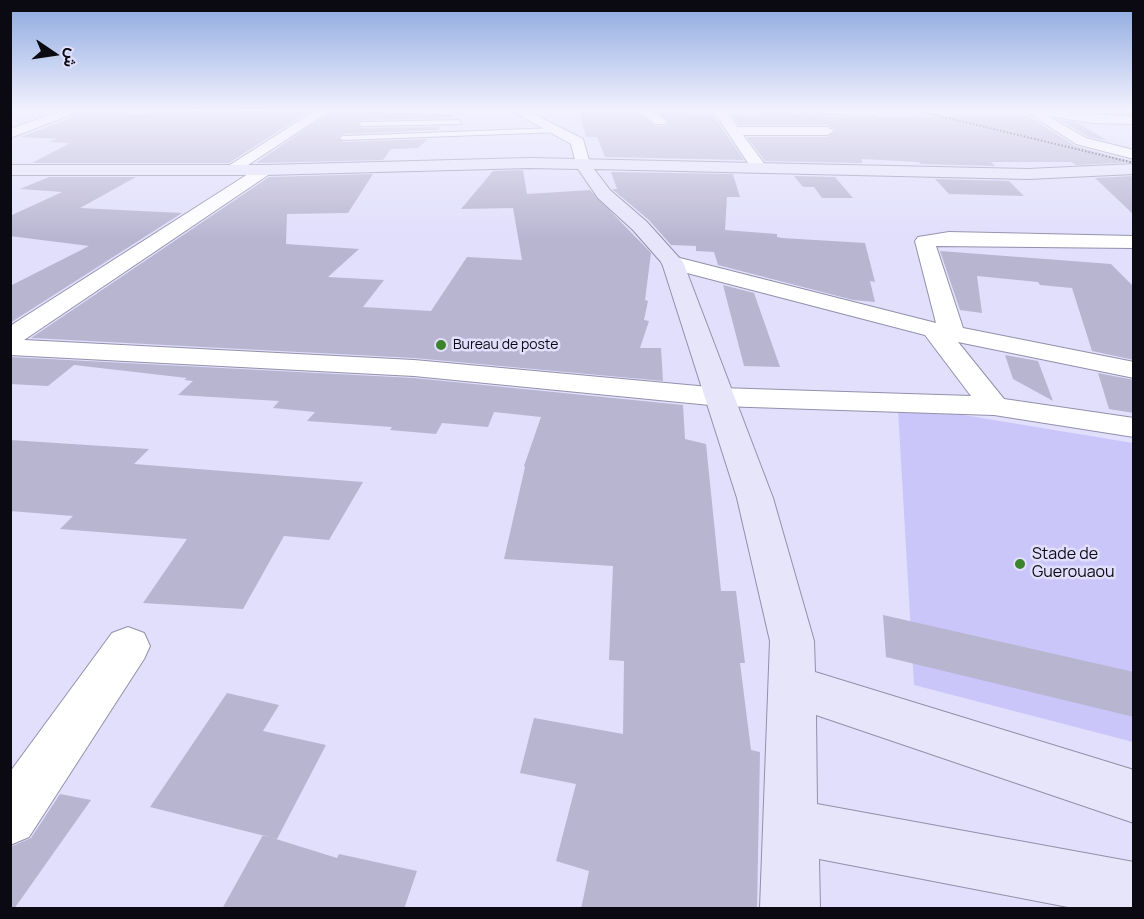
<!DOCTYPE html>
<meta charset="utf-8">
<style>
body{margin:0}
#map{position:relative;width:1144px;height:919px;overflow:hidden;background:#e1dffc;font-family:Manrope,Vazirmatn,sans-serif}
canvas{display:block}
.frame{position:absolute;inset:0;border:12px solid #0b0a13;pointer-events:none}
.north{position:absolute;left:24px;top:24px;width:60px;height:60px;-webkit-text-stroke:4px #e1dffc;paint-order:stroke;rotate:103deg;font-size:16px;font-weight:700;line-height:24px;text-align:center;color:#0b0a13}
.north::after{content:'';display:block;margin:auto;width:21px;height:27px;background:#0b0a13;clip-path:polygon(50% 0,100% 100%,50% 72%,0 100%)}
</style>
<div id="map">
<canvas width="1144" height="919"></canvas>
<div class="frame"></div>
<div class="north">ش</div>
</div>
<script>
const context = document.querySelector('canvas').getContext('2d');
context.lineJoin = 'round';
function fillPath(path, color) { context.fillStyle = color; context.fill(path, 'evenodd'); }
function strokePath(path, color, width, dash) { context.strokeStyle = color; context.lineWidth = width; context.lineCap = dash ? 'butt' : 'round'; context.setLineDash(dash || []); context.stroke(path); }
function write(font, color, halo, rows, align = 'center') {
  context.font = font + ' Manrope,sans-serif'; context.lineWidth = 5; context.setLineDash([]); context.textBaseline = 'middle'; context.strokeStyle = halo; context.fillStyle = color; for (const [text, x, y, turn = 0] of rows) {
    context.save(); context.translate(x, y); context.rotate((+turn || 0) * Math.PI / 180); context.textAlign = isNaN(turn) ? turn : align; if (halo) context.strokeText(text, 0, 0); context.fillText(text, 0, 0); context.restore();
  }
}
fillPath(new Path2D(`
 M898,410L925,413H951L1133,443V742L914,685Z`), '#cbc6f9');
fillPath(new Path2D(`
 M163,110L221,111L311,110L229,163H32L70,143L49,142L57,139L20,137L84,113L153,114Z
 M333,110H384L380,113L455,114L450,118L362,120L356,123L362,128L441,127L437,130L343,134L337,137L343,142L428,139L418,148L391,149L383,160L256,163Z
 M579,110H635L655,126H666L668,122L656,110H681L684,114L713,115L744,160L605,157L597,137H586Z
 M759,112L822,115L830,117L1028,116L1075,146L1134,162L1076,165L1071,162H991L995,166L921,164L919,162L862,159V163L765,161L747,137H827L836,130L827,125H739L732,115L760,116Z
 M1060,120L1078,123L1108,141L1087,136Z
 M523,170L527,194L590,190L651,253L645,300L648,301L644,320L649,321L640,348H661L663,381L414,358L31,338L269,177L373,174L348,213L287,214L286,244L359,249L328,277L384,280L363,307L431,311L467,257L522,260L513,208L461,209L493,171Z
 M611,172L733,174L740,197H727L725,230L777,234V237L782,238L865,243L875,282L870,281L875,302L853,300L718,265L714,252L696,251V246L671,245L649,220L612,189H617Z
 M794,176L835,177L853,198H822L814,187H803Z
 M1134,176V215L1095,178Z
 M49,177H136L80,208L182,213L10,323V286L89,246L10,236V216L62,192L20,189Z
 M935,179L1009,181L1024,196L949,194Z
 M940,251L1111,264L1134,287V360L1092,351L1072,288L1040,285L1038,282L977,276L982,313L960,310Z
 M723,285L754,293L780,367L744,366Z
 M1005,355L1038,361L1053,401L1013,379Z
 M10,357L414,378L683,405L685,439L706,444L721,591H736L745,663H740L751,750L760,752L757,909H581L589,871L556,861L576,784L520,773L534,718L623,734L624,661L609,660L613,566L504,559L525,467L524,466L541,417L494,412L488,427L442,423L436,434L390,430L392,427L307,421L315,412L273,408L279,401L178,395L193,381L184,380L187,378L74,365L48,386L10,384Z
 M1098,373L1134,380V413L1109,409Z
 M10,440L149,449L134,464L363,482L329,540L284,536L243,609L143,603L187,539L60,529L73,516L10,511Z
 M883,615L1134,672V717L886,657Z
 M227,693L279,705L263,731L326,745L277,839L150,807Z
 M60,794L91,800L14,909H10V847L31,838Z
 M263,835L337,858L339,854L417,871L404,909H222Z`), '#b8b5d1');
const lane = new Path2D(`
 M459,120L462,124L362,126L358,124L362,122Z
 M557,128L560,132L343,140L339,138L343,136Z`);
const street = new Path2D(`
 M64,110H83L10,138V129Z
 M316,110H331L236,173L230,175L222,170Z
 M510,110H526L583,139L590,164L587,167H577L571,144Z
 M637,110H652L666,121L665,124H655Z
 M713,110H725L738,127H827L834,131L827,135H743L766,166L758,171L752,169Z
 M819,110H881V111L875,115L825,114Z
 M1024,110C1061,110 1097,115 1134,116V124L1093,123L1048,116L1086,138L1134,150V159L1076,144Z
 M265,165L271,167L273,170L271,173L24,340L414,360L720,388L971,396L925,335L664,267L661,262L664,257L672,256L936,323L915,241L918,237L949,232L1134,236V248L936,246L963,328L1134,362V378L958,342L1004,399L1134,418V437L994,415L720,406L414,376L10,355V326L259,167Z
 M128,627L144,633L150,646L144,659L29,837L10,845V772L112,633Z`);
const secondary = new Path2D(`
 M529,158L1028,169L1134,164V174L1028,179L594,169L610,190L647,222L683,262L773,498L814,641L815,672L1134,770V823L816,715L817,804L1134,862V908H1073L819,859L820,908H760L770,641L737,498L662,263L633,230L598,198L578,169L529,168L265,175H10V165H265Z`);
strokePath(lane, '#9290aa', 2);
strokePath(street, '#9290aa', 2);
strokePath(secondary, '#9290aa', 2);
fillPath(lane, '#fff');
fillPath(street, '#fff');
fillPath(secondary, '#e7e5fa');
strokePath(new Path2D(`
 M915,110L1134,163`), '#373542', 2, [1.5, 2]);
const sky = context.createLinearGradient(0, 0, 0, 239);
sky.addColorStop(0, '#8ba8df');
sky.addColorStop(0.46, '#f2f1fe');
sky.addColorStop(1, '#f2f1fe00');
context.fillStyle = sky;
context.fillRect(0, 0, 1144, 239);
for (const [x, y, r, color] of [
 [441,345,6,"#3c842b"],
 [1020,564,6,"#3c842b"]
]) { const dot = new Path2D(); dot.arc(x, y, r, 0, 2 * Math.PI); context.fillStyle = color; context.fill(dot); strokePath(dot, '#e1dffc', 2); }
write('14px', '#0b0a13', '#e1dffc', [
 ["Bureau de poste",453,345]
], 'left');
write('16px', '#0b0a13', '#e1dffc', [
 ["Stade de",1032,555],
 ["Guerouaou",1032,573]
], 'left');
</script>
